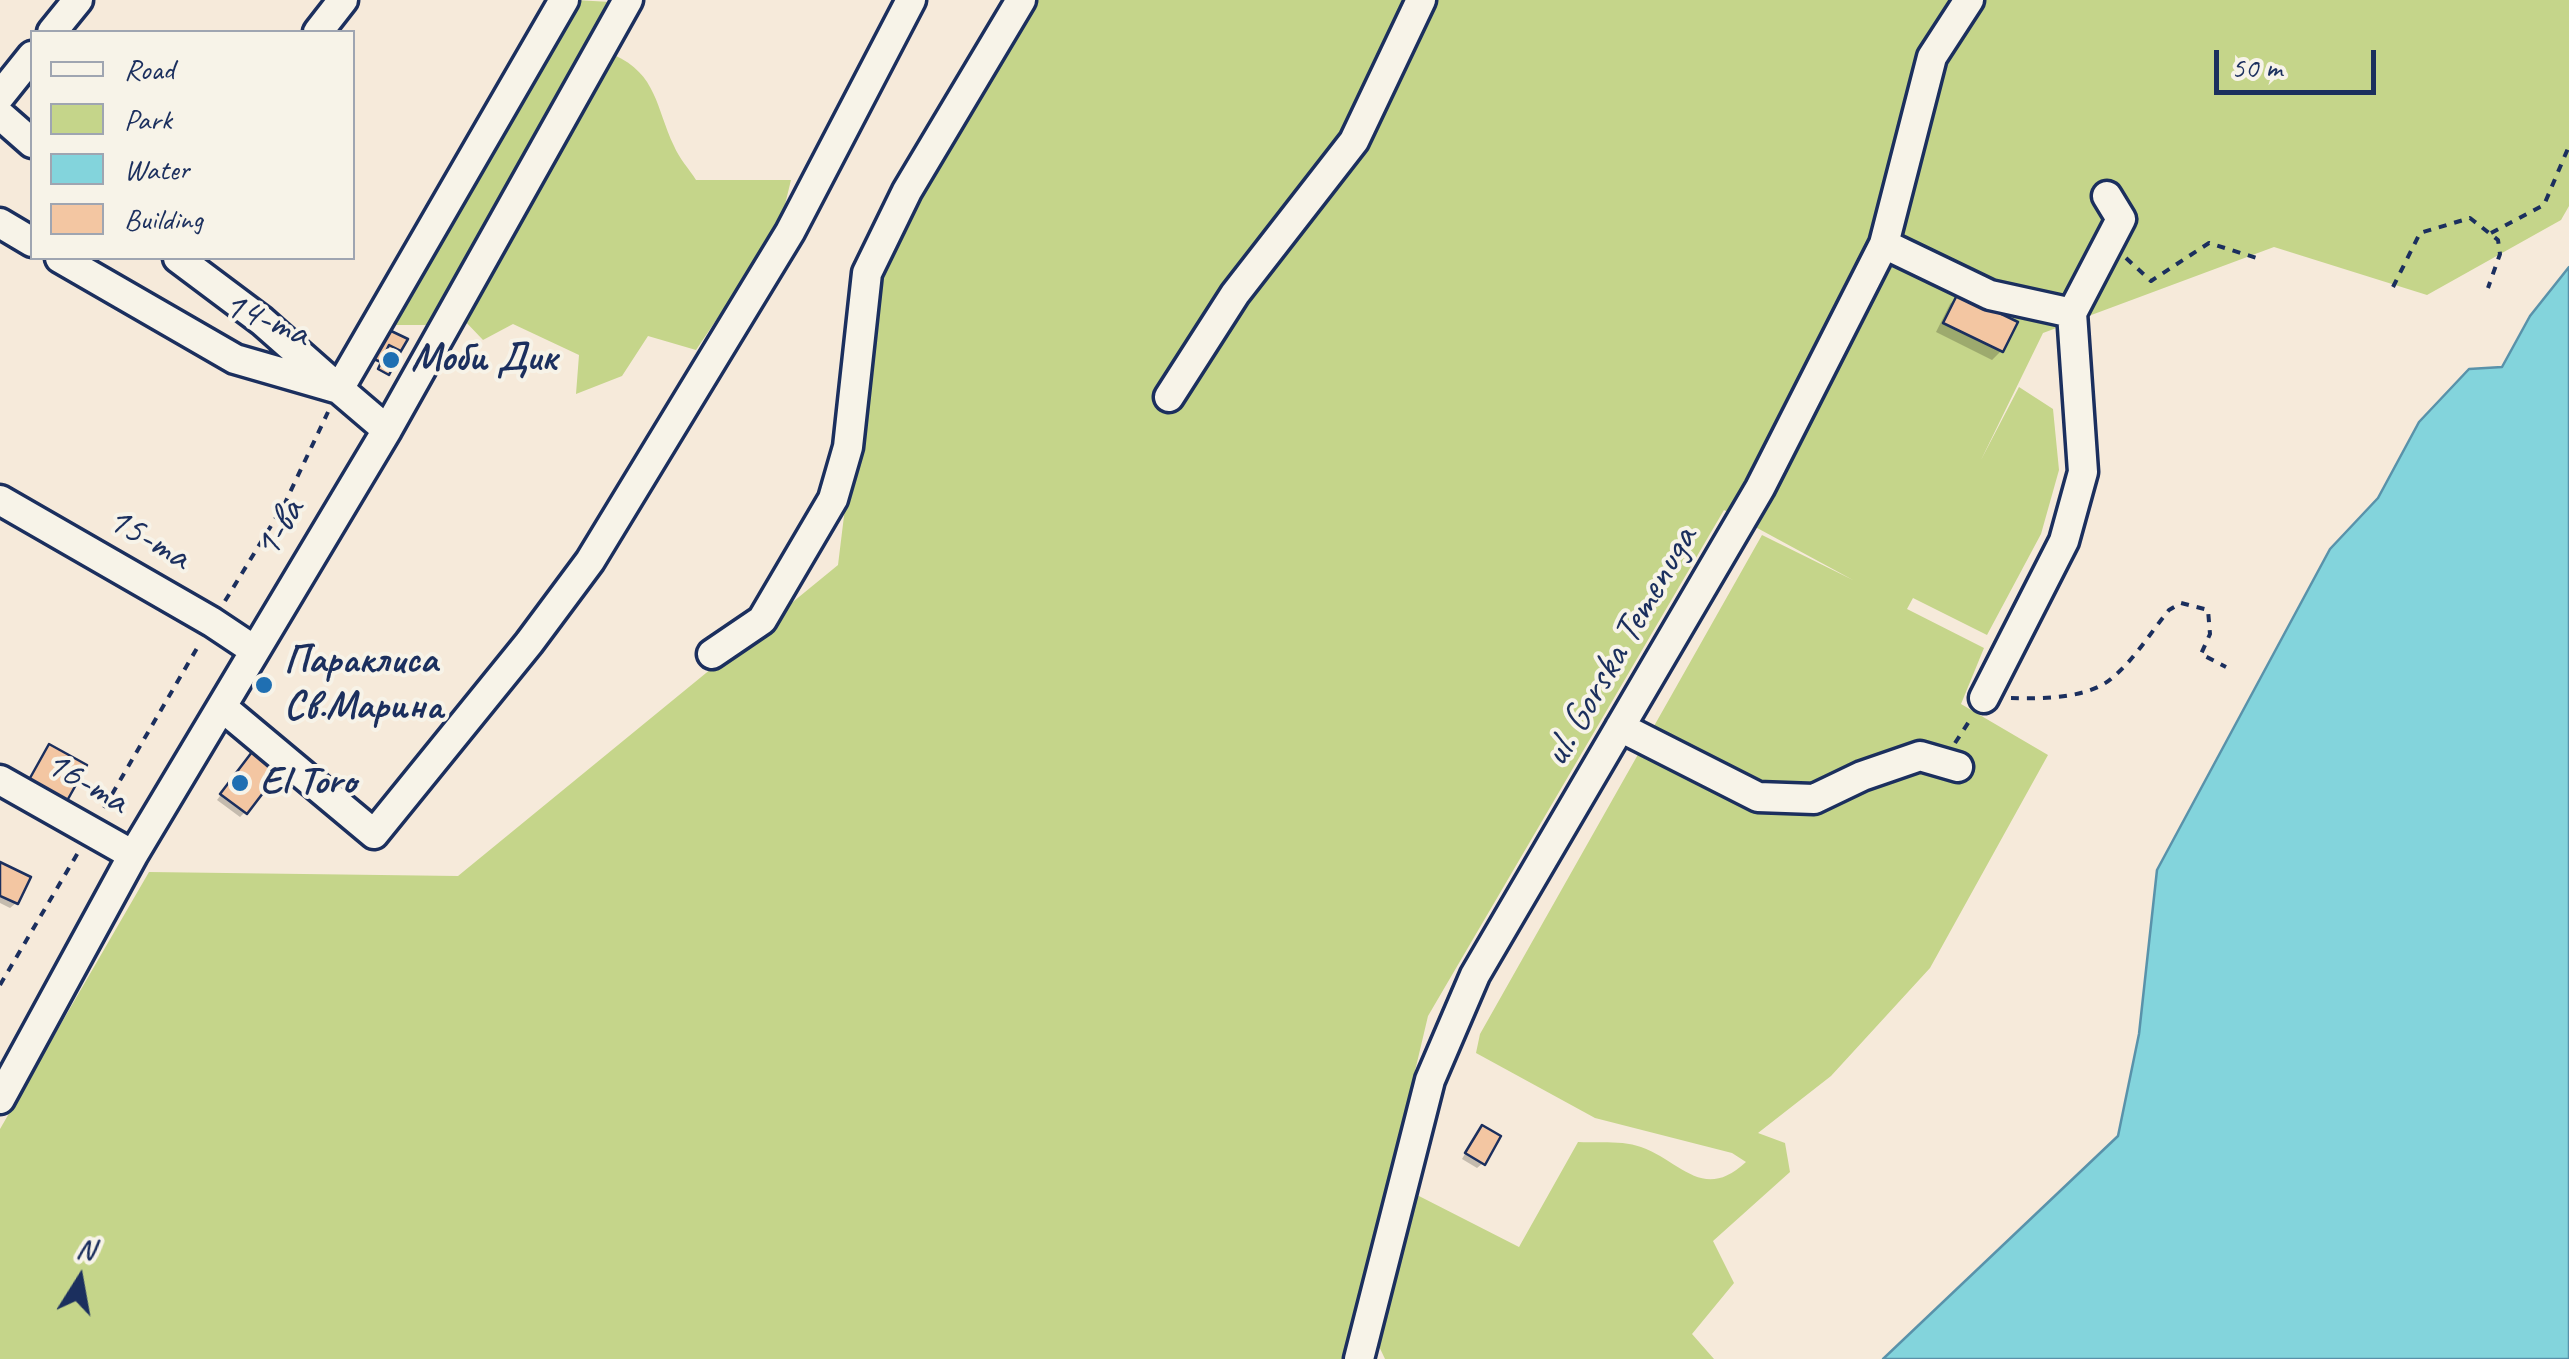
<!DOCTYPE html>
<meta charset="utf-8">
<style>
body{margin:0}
#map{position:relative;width:2569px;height:1359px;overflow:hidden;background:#f6eada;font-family:Caveat,sans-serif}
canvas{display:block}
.legend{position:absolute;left:30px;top:30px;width:325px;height:230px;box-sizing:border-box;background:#f7f3e8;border:2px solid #9fa5b1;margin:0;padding:12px 18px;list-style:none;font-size:30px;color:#1b2f5e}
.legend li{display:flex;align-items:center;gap:20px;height:50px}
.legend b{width:50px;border:2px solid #9fa5b1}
.north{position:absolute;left:30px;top:1229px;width:100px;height:100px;-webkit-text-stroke:8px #f7f3e8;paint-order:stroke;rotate:11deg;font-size:28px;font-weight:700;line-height:40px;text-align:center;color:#1b2f5e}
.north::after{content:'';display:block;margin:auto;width:35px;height:45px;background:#1b2f5e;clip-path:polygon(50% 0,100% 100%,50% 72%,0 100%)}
.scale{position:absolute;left:2214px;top:50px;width:162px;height:45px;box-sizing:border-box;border:5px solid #1b2f5e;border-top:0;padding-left:12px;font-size:30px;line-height:35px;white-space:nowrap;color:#1b2f5e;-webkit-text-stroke:8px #f7f3e8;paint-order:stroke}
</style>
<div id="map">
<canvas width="2569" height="1359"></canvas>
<ul class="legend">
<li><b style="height:12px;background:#f7f3e8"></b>Road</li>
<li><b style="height:28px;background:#c5d58a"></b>Park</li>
<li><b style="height:28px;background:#83d4dc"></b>Water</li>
<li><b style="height:28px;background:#f3c6a2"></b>Building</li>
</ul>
<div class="north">N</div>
<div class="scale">50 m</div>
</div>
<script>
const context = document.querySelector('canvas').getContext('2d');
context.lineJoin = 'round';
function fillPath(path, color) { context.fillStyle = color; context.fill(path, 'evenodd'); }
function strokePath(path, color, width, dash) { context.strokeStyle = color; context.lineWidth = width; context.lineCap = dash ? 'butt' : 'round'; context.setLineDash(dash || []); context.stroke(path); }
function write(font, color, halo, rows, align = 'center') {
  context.font = font + ' Caveat,sans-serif'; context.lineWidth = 8; context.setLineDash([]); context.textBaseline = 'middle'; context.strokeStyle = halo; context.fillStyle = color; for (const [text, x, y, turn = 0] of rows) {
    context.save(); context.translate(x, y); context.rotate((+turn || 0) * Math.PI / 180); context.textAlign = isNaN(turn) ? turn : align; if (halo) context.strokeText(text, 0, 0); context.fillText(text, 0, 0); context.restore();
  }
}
fillPath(new Path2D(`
 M575,0L611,2L428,325H389Z
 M1030,0H2569V206L2561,220L2427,295L2274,247L2043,333L1981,460L2019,387L2053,409L2059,470L2041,534L1987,635L1913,598L1907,609L1984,648L1961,704L2048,755L1930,968L1831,1076L1758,1133L1785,1143L1790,1172L1713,1241L1734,1283L1692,1334L1714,1359H1385L1376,1340L1415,1194L1519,1247L1578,1142C1597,1143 1623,1140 1641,1147C1682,1162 1703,1202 1746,1162L1732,1153L1595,1118L1476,1053L1480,1034L1762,535L1853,580L1724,510L1428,1016L1347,1359H0V1129L149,872L458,876L838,565L874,271Z
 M614,55C657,74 656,108 674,146C679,158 689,169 696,180H791L780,225L696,350L648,336L622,376L576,394L579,355L513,324L483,340L463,319Z`), '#c5d58a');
const water = new Path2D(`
 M2569,267V1359H1883L2118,1136L2139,1034L2157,870L2330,549L2378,498L2419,422L2469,369L2502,367L2530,316Z`);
fillPath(water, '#83d4dc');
strokePath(water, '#5992aa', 2.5);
fillPath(new Path2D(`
 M1958,296L2001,351L1992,360L1936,332L1950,304Z
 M247,760L245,812L240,817L217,800Z
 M0,865L16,903L10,908L0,903Z
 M1477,1133L1483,1163L1477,1168L1462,1159Z`), '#0003');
const building = new Path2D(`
 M1958,293L2018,322L2003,352L1943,323Z
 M387,329L408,339L401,351L389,345L381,362L371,358Z
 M389,345L401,351L389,375L378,369Z
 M49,744L87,765L63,808L25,787Z
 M252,752L279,772L247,814L220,794Z
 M0,862L31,877L18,904L0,896Z
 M1482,1125L1501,1136L1485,1165L1465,1153Z`);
fillPath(building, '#f3c6a2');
strokePath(building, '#1b2f5e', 2.5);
const minor = new Path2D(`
 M52,32L78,0
 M318,32L343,0
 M0,96L32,56
 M0,115L32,143
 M0,223L32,242
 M1884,244L1990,295L2072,313
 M60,258L235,359L339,389L387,430
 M178,258L262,321L339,389L564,0
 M1169,397L1235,294L1354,141L1421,0
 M0,500L212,622L254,650
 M712,654L762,620L833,499L848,447L867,273L907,191L1021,0
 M1984,698L2064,541L2083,472L2072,313L2121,219L2107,196
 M222,707L374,834L529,643L590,561L790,232L911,0
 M1620,727L1758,797L1814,799L1862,776L1920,756L1958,767
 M0,780L133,855
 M0,1099L133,855L387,430L628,0
 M1359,1359L1430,1080L1475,975L1760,488L1884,244L1932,57L1969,0`);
strokePath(minor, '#1b2f5e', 35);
strokePath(new Path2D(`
 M2491,233L2544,205L2569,146
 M2126,258L2151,281L2209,243L2260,259
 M2393,287L2420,233L2470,218L2498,240L2500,254L2488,288
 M225,601L285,503L328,412
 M2011,698C2041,699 2088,699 2112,678C2134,660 2151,632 2169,610L2181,603L2208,610L2210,634L2201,654L2226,667
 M1955,743L1972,717
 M104,808L200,643
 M0,985L79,851`), '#1b2f5e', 4, [8, 8]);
strokePath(minor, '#f7f3e8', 28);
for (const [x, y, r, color] of [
 [391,360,10,"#1f6fb2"],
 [264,685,10,"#1f6fb2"],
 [240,783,10,"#1f6fb2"]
]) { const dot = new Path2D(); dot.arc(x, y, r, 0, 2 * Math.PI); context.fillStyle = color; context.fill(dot); strokePath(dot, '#f7f3e8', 4); }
write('40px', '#1b2f5e', '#f7f3e8', [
 ["14-та",266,320,22],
 ["1-ва",280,529,-59],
 ["15-та",148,539,30],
 ["ul. Gorska Temenuga",1621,647,-60],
 ["16-та",86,783,30]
]);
write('bold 40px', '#1b2f5e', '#f7f3e8', [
 ["Моби Дик",411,360],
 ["Параклиса",284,662],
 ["Св.Марина",284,708],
 ["El Toro",260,783]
], 'left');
</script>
